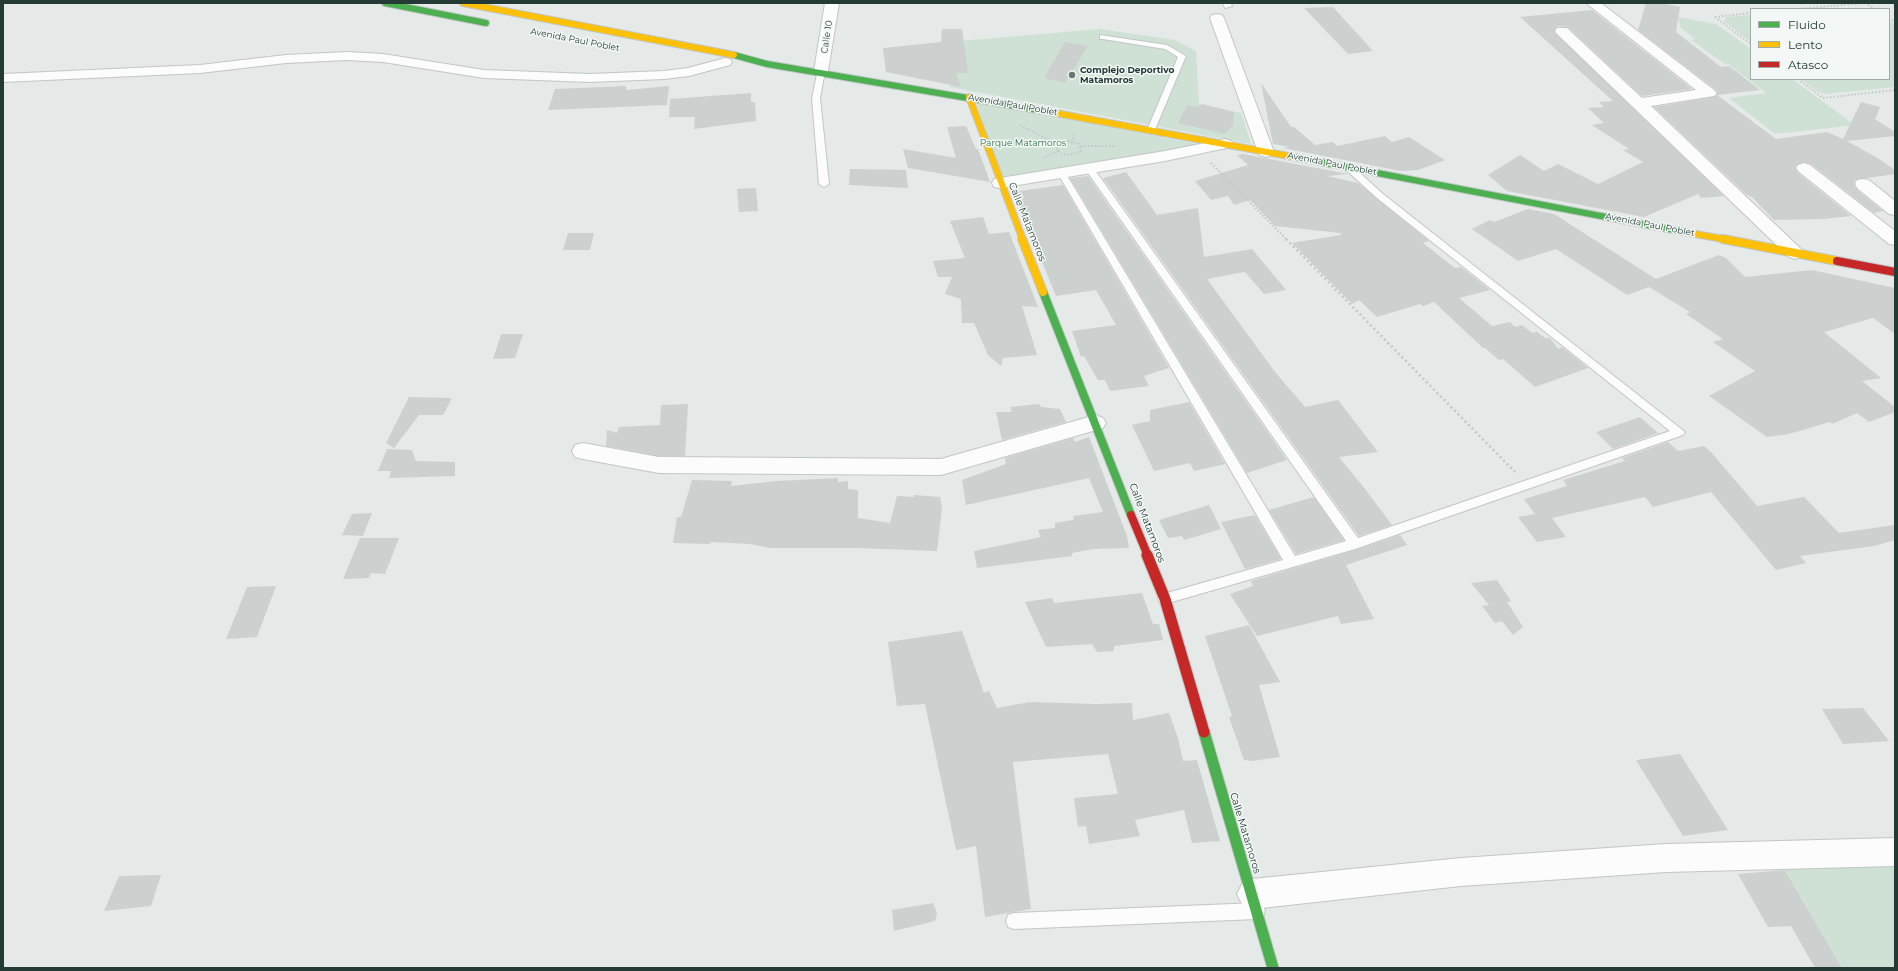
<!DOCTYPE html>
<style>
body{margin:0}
#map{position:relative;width:1898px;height:971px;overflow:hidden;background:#e5e9e7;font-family:Montserrat,sans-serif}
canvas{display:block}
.frame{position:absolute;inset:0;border:4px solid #243b35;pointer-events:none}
.legend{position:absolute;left:1750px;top:8px;width:140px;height:72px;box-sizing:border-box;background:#f3f8f6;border:1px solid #a0aca9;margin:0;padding:5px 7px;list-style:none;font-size:12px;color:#243b35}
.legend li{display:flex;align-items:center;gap:8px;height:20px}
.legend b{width:20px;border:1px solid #a0aca9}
</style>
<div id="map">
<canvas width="1898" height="971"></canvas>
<div class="frame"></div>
<ul class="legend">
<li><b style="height:5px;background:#4caf50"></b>Fluido</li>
<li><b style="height:5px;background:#ffc107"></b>Lento</li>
<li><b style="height:5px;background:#c62828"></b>Atasco</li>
</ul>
</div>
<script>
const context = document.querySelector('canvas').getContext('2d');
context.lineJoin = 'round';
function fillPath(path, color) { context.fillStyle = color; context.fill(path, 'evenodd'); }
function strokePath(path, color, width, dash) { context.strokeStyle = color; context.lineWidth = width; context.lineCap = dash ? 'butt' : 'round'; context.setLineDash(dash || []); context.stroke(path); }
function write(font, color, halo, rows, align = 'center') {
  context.font = font + ' Montserrat,sans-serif'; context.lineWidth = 3; context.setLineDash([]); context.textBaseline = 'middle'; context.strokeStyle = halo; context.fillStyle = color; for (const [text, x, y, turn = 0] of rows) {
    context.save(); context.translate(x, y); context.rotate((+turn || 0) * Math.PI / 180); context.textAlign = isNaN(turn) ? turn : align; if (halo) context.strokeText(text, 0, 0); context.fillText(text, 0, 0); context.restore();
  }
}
fillPath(new Path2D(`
 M1751,15V42L1724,21L1727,17Z
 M1678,17L1716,24L1751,49V79H1792L1855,125L1775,134L1729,98L1766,93L1728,64H1725L1691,40L1695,39L1681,28Z
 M1889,21L1895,24V87L1825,94L1817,91L1801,79H1889Z
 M1099,29L1175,40L1196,51L1199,104L1241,113L1251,144L950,87L937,43Z
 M976,101L1197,144L1199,147L1001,179Z
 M1895,865V968H1842L1785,869Z`), '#cfe1d5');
fillPath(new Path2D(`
 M1646,3H1661L1680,7L1676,32L1721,67L1729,66L1760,90L1717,95L1718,92L1715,89L1638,30Z
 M1333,7L1373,51L1348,54L1304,8Z
 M1592,10L1692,89L1642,96L1568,27L1557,26L1554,32L1724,196L1701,198L1698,194L1644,217L1507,191L1488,175L1520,155L1544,171L1558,164L1598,184L1643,162L1623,150L1629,149L1592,125L1604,123L1588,108L1604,107L1599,102L1613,101L1520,17Z
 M942,29H962L968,73H956L961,87L886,72L883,48L941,42Z
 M1065,42L1088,46L1065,83L1044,78Z
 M1261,83L1291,127H1294L1315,145L1333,142L1337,146L1385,136L1392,142L1409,137L1445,160L1418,170L1401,171L1283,148L1290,147L1273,144Z
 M626,86V90L669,86L667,105L548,110L555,89Z
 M751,93V102H755L756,121L694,129L695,117H669L670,99Z
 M1717,95L1776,139L1827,132L1843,139L1861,102L1880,107L1875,119L1895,132V136L1847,141L1879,159L1895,170V174L1854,180V185L1856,189L1883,211L1874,213L1811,164L1804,162L1798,164L1795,167L1797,172L1851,216L1824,219L1774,220L1752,197L1747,195L1654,107L1714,97Z
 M1202,104L1234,112L1233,125L1225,134L1178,123L1187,105L1200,107Z
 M966,126L976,149H978L990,182L908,168L903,149L956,158L947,127Z
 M1243,154L1348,174L1327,176L1358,183L1429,241L1423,243L1455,268L1461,267L1490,290L1459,298L1492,326L1510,322L1515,327L1522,325L1532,333L1537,332L1545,338H1550L1558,349L1562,347L1588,368L1535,387L1503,359L1499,360L1485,348H1483L1434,302L1423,306L1420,304L1377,317L1359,300L1352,304L1292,243L1341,235V233L1275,226L1250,200L1234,205L1228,196L1211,200L1195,181L1248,165L1237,155Z
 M850,169L906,170L908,188L849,185Z
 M1126,172L1157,215L1198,208L1204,257L1252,249L1286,290L1264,294L1245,272L1207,279L1275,372L1305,407L1338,400L1378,452L1339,457L1365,489L1392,525L1359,536L1103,178Z
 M1088,176L1287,460L1247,473L1070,178Z
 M1063,185L1169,368L1144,376L1149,386L1110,391L1105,380H1098L1084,356L1081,357L1072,331L1116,325L1096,290L1056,296L1029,230H1030L1013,192Z
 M756,188L758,211L739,212L737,189Z
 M1528,209L1554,214L1656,279L1719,255L1726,258L1745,277L1812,270L1895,288V334L1873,318L1824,332L1881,378L1862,381L1895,407V412L1869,422L1857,413L1832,424L1830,422L1789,434L1767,437L1709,396L1755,371L1713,342L1723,339L1686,314L1690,312L1649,287L1627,295L1556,249L1518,261L1472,229L1490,220L1494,222Z
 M983,217L989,234L1009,232L1038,307L1022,306L1037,355L1003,358L1001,366L988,355L974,323H962L961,299L945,294L952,277H938L933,261L965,258L950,221Z
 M568,233H594L590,250H563Z
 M501,334H523L515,358L493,359Z
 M409,397L452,398L443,415H419L394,448L386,443Z
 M1189,402L1225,464L1194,471L1190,463L1154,471L1132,425L1150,421V410Z
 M688,404L685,456H659L606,446L607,430L617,433L619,427L660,425L661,405Z
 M1039,404L1041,407L1060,409L1066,422L1002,440L996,412H1012L1010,407Z
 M1640,417L1658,433L1613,449L1596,432Z
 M1089,437L1127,536L1129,548L1093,549L1072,553V556L977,568L974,551L1041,537L1038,530L1055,528V523L1073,520L1074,516L1103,512L1089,478L966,505L962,480L1006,464L1005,458L1073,438L1075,442Z
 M1668,442L1678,451L1704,446L1711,452L1757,506L1804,497L1839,533L1895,525V540L1874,546L1800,556L1806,563L1776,570L1711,492L1653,507L1645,497L1552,518L1566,537L1537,542L1518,517L1535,514L1524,499L1567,486L1563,480L1625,461L1622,458Z
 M387,449L412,450L416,461L455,462V476L389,478L391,471H378Z
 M838,478V482L848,481V489L858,490V518L890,523L897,496L914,497V495L940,497L942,508L937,551L858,548H770L750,544L711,542L710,544L673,543L677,517H681L692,480L732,481L731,486L777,481Z
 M1314,497L1344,540L1296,554L1269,510Z
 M1209,505L1221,529L1184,540L1182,536L1168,538L1159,520Z
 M372,513L363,536L342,535L352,514Z
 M1255,515L1281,559L1245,569L1221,522Z
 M1400,535L1407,545L1346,565L1374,619L1341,624L1338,616L1257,636L1230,594L1253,586L1251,581L1355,550Z
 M360,538H399L385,574L371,573L369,578L343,579Z
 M1497,580L1511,601L1507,602L1523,627L1513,635L1502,621L1495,623L1482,606L1489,605L1471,583Z
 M276,586L257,637L226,639L247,587Z
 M1142,593L1153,624H1159L1163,640L1114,646V651L1097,652L1092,644L1046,647L1025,602L1052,598L1054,603Z
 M1249,625L1280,682L1259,685L1280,757L1252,761L1244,760L1229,717L1232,716L1205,636Z
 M962,631L984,693L989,691L997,708L1030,702L1097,704L1132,703L1133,720L1169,713L1178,738L1183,761L1197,760L1220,841L1192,843L1184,810L1135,820L1140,836L1089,844L1086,826L1078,827L1074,798L1118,794L1108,754L1013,762L1031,909L985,917L976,846L956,850L925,704L897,706L888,642Z
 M1863,708L1889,741L1843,744L1822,709Z
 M1680,754L1728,830L1683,836L1636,760Z
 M1785,870L1842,968H1815L1791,926L1768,927L1738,874Z
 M161,875L151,906L104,911L119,876Z
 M933,903L937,913L935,921L894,931L892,910Z`), '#ccd0cf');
const lane = new Path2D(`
 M1223,3H1231L1232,6L1225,8Z
 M1100,35L1167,45L1186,56L1154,132L1151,133L1147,130L1178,57L1165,49L1103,39H1100Z
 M818,69H824L825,71L820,98L829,184L824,187L819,184L812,98Z
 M1348,164L1351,165L1383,194L1685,432L1683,435L1355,549L1165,604L1160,603L1158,599L1160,595L1283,560L1057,172L1058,170H1064L1065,172L1295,556L1346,541L1086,170V166H1092L1358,538L1670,431L1377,198L1345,169L1344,167Z
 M1257,903L1263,905L1265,911L1263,917L1257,919L1014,929L1008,927L1006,921L1008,915L1014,913Z`);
const street = new Path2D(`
 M825,3H839L828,71L826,74H816L814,71Z
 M1586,3H1601L1714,90L1717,93L1714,96L1651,106L1801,249L1804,253L1801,257L1795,259L1789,257L1557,34L1555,31L1557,28H1567L1642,98L1696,90Z
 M1217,14L1222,15L1224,18L1274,152L1272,155L1266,157L1260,155L1258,152L1210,18L1212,15Z
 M347,52L383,54L484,70L590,74L664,71L688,68L725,58L730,59L732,62L730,65L689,76L664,79L590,82L484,78L383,62L347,60L286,63L200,73L3,82V74L200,65L286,55Z
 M1225,139L1231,141L1233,144L1231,147L1165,161L1000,188L994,187L992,183L994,179L1000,178L1165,151Z
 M1804,163L1810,165L1895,231V245L1889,244L1798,171L1796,168L1798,165Z
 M1863,179L1869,180L1895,201V215L1889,214L1857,188L1855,184L1857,180Z
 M1096,415L1103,418L1106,423L1103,428L941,475L659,473L583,459L575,457L572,451L575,445L583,443L659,457L941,459Z
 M1895,838V866L1666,872L1461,886L1252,909L1242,904L1237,894L1242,884L1252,879L1461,858L1666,844Z`);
const fastFar2 = new Path2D(`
 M385,3L486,23
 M734,55L767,64L1050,112
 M1294,157L1684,232`);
const fastFar1 = new Path2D(`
 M1043,292L1131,515`);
const fast = new Path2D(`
 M1204,732L1273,968`);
const slowFar1 = new Path2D(`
 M463,3L734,55
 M969,97L1023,240
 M1050,112L1294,157
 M1684,232L1729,240`);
const slow = new Path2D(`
 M1022,239L1043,292
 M1723,239L1837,261`);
const jamFar1 = new Path2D(`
 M1837,261L1895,272
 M1131,515L1148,556`);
const jam = new Path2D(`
 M1147,555L1165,599L1204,732`);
strokePath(lane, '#c2c6c4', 2);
strokePath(street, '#c2c6c4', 2);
strokePath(fastFar2, '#c0c7c4', 8);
strokePath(fastFar1, '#c0c7c4', 10);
strokePath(fast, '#c0c7c4', 13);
strokePath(slowFar1, '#c0c7c4', 8);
strokePath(slow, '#c0c7c4', 10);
strokePath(jamFar1, '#c0c7c4', 10);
strokePath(jam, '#c0c7c4', 13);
strokePath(new Path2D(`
 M1865,3L1874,9
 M1799,9L1863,3
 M1715,17L1751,44
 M1715,17L1751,13
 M1889,18L1895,22
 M1798,79L1823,98L1895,90
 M1020,125L1058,144
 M1068,141L1079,144L1081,151L1069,155L1062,154L1057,149L1058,144Z
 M1072,142L1075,132
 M1081,146H1114
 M1044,158L1058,151
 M1211,163L1287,240`), '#c2c9c5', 2, [1.5, 2]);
strokePath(new Path2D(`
 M1286,239L1515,472`), '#c2c9c5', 2.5, [2, 3]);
fillPath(lane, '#fbfcfb');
fillPath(street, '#fbfcfb');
strokePath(fastFar2, '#4caf50', 6);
strokePath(fastFar1, '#4caf50', 8);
strokePath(fast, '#4caf50', 11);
strokePath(slowFar1, '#ffc107', 6);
strokePath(slow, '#ffc107', 8);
strokePath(jamFar1, '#c62828', 8);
strokePath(jam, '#c62828', 11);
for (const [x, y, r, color] of [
 [1072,75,4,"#687873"]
]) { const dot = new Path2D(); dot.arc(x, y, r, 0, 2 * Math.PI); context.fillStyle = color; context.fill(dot); strokePath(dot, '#f3f8f6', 1.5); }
write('9px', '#243b35', '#f3f8f6', [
 ["Calle 10",827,37,-81],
 ["Avenida Paul Poblet",575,40,11],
 ["Avenida Paul Poblet",1013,105,10],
 ["Avenida Paul Poblet",1332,164,11],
 ["Avenida Paul Poblet",1650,225,11]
]);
write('bold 9px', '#243b35', '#f3f8f6', [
 ["Complejo Deportivo",1080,70],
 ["Matamoros",1080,80]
], 'left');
write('9px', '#326e4b', '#f3f8f6', [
 ["Parque Matamoros",1023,143]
]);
write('10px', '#243b35', '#f3f8f6', [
 ["Calle Matamoros",1027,222,68],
 ["Calle Matamoros",1147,523,69],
 ["Calle Matamoros",1245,833,73]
]);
</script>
